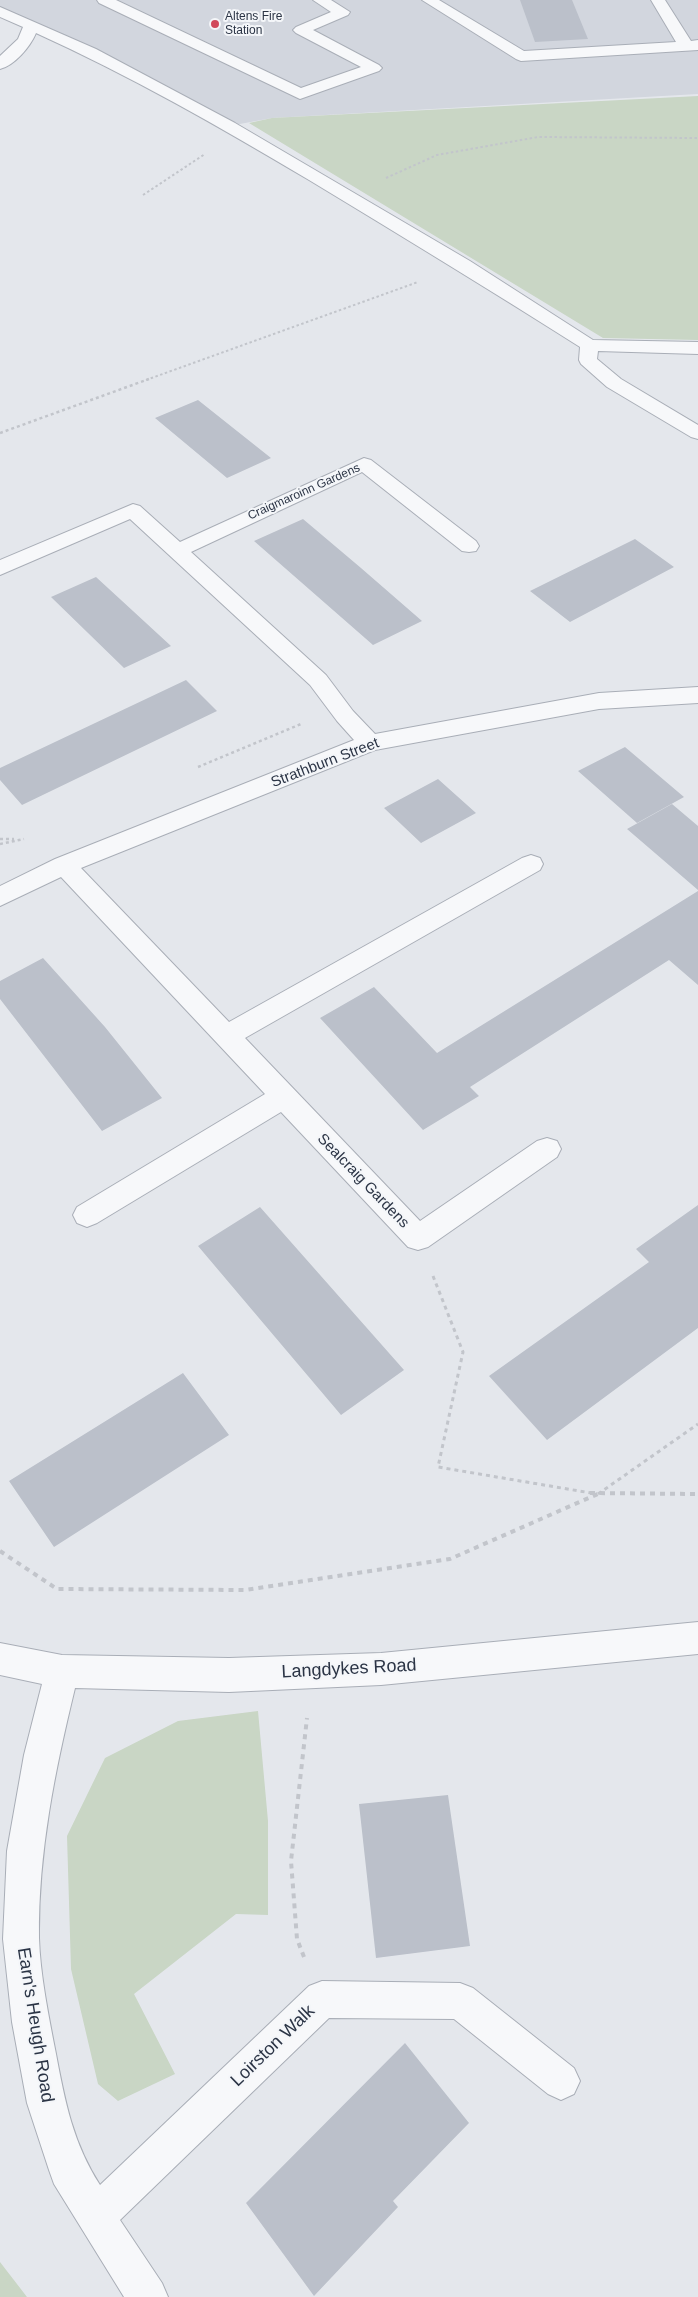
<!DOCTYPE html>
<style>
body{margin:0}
canvas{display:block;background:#e4e7ec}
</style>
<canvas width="698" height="2297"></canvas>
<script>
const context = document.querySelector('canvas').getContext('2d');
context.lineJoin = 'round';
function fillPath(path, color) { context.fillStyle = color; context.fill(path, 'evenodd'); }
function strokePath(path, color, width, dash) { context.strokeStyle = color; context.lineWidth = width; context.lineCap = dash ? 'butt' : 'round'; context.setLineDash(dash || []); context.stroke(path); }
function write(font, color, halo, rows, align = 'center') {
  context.font = font + ' Arial,sans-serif'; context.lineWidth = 4; context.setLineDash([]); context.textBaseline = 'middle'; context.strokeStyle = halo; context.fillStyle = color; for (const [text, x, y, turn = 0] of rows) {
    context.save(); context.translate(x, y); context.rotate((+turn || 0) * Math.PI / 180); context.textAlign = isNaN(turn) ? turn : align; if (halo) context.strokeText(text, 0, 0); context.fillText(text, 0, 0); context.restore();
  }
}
fillPath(new Path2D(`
 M0,0H698V94L272,118L229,126L0,11Z`), '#d2d6de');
fillPath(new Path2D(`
 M698,96V340L603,338L249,123L272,118Z
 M258,1711L268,1821V1915L236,1914L134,1994L175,2074L118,2101L98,2084L71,1969L67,1836L105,1758L178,1721Z
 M0,2262L27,2297H0Z`), '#c9d6c5');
fillPath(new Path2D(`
 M520,0H572L588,39L535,42Z
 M198,400L237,431L271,458L227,478L155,418Z
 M303,519L361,568L422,621L373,645L254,541Z
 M635,539L674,567L570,622L530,591Z
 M96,577L133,611L171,646L124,668L51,597Z
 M186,680L217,711L22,805L0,780V768Z
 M625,747L684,797L637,823L578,771Z
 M438,779L476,813L421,843L384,808Z
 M672,804L698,826V890L627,829Z
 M698,891V985L669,960L470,1087L479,1096L423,1130L320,1018L374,987L437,1053Z
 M43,958L105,1027L162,1098L102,1131L0,999V981Z
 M698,1205V1328L547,1440L489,1376L649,1262L636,1249Z
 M260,1207L404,1370L341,1415L198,1246Z
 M183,1373L229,1435L54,1547L9,1481Z
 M448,1795L470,1946L376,1958L359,1804Z
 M405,2043L469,2123L393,2201L398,2207L314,2296L246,2203Z`), '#bbc0ca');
const minor = new Path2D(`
 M97,0H116L301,88L361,67L296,33L293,30L296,27L331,12L313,0H331L350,12L348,15L313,30L379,65L382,68L379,71L300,99L99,3Z
 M422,0H439L524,51L676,42L651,0H665L691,41L698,40V50L521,61L516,59Z
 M0,7L96,49L235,123L470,261L593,340L698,342V354L598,351L597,359L621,379L698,425V439L691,437L607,387L581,364L579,360L580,347C490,290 400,235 309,180C220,127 131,76 36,33C30,47 15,65 0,69V56L18,39L23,27L0,17Z
 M364,458L371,460L476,541L479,546L476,551L469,552L462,551L362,472L191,552L326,675L353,711L375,734L599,693L698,687V703L599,709L375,750L81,868L229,1022L522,858L531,855L540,858L543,864L540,870L245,1038L420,1221L537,1141L547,1138L557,1141L561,1149L557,1157L428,1247L418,1250L408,1247L281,1112L97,1223L87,1227L77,1223L73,1215L77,1207L265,1094L61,877L0,906V886L55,859L354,740L337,721L310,685L130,519L0,575V560L133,504L140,506L180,542Z
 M698,1622V1654L381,1685L229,1692L75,1688C55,1770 38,1853 39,1938C40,1974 49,2018 56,2054C65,2102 73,2143 100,2185L309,1986L322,1981L460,1983L473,1988L574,2068L580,2081L574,2094L561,2100L548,2094L454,2019L329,2018L120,2220L162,2283L168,2297H124L54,2184L49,2170L27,2103L12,2022L3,1939L7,1851L24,1755L42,1684L0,1675V1643L62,1655L229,1658L381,1653Z`);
strokePath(minor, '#a9aeb7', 2);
strokePath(new Path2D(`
 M386,178L437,155L538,137L698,138
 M143,195L205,154
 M146,380L418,282`), '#c2c5cb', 2, [2.5, 2.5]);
strokePath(new Path2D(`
 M0,433L149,379
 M198,767L301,724
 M0,839H14
 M0,844L24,839`), '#c2c5cb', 2.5, [3, 3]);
strokePath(new Path2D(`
 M433,1276L463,1352L438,1467L597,1494
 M598,1494L698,1424`), '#c2c5cb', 3, [4, 4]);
strokePath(new Path2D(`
 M590,1493L698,1494
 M0,1551L57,1589L245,1590L450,1559L600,1493
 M304,1957L297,1939L291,1861L307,1718`), '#c2c5cb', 4, [5, 5]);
fillPath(minor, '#f7f8fa');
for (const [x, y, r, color] of [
 [215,24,5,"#d1495b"]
]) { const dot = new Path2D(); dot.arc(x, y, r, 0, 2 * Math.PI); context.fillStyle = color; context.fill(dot); strokePath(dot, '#f4f6f9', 2); }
write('12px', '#2b3445', '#f4f6f9', [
 ["Altens Fire",225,17],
 ["Station",225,31]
], 'left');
write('12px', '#2b3445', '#f4f6f9', [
 ["Craigmaroinn Gardens",304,492,-24]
]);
write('15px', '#2b3445', '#f4f6f9', [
 ["Strathburn Street",325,763,-21],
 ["Sealcraig Gardens",363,1181,46]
]);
write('18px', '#2b3445', '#f4f6f9', [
 ["Langdykes Road",349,1669,-3],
 ["Earn's Heugh Road",35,2025,81],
 ["Loirston Walk",273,2046,-44]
]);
</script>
